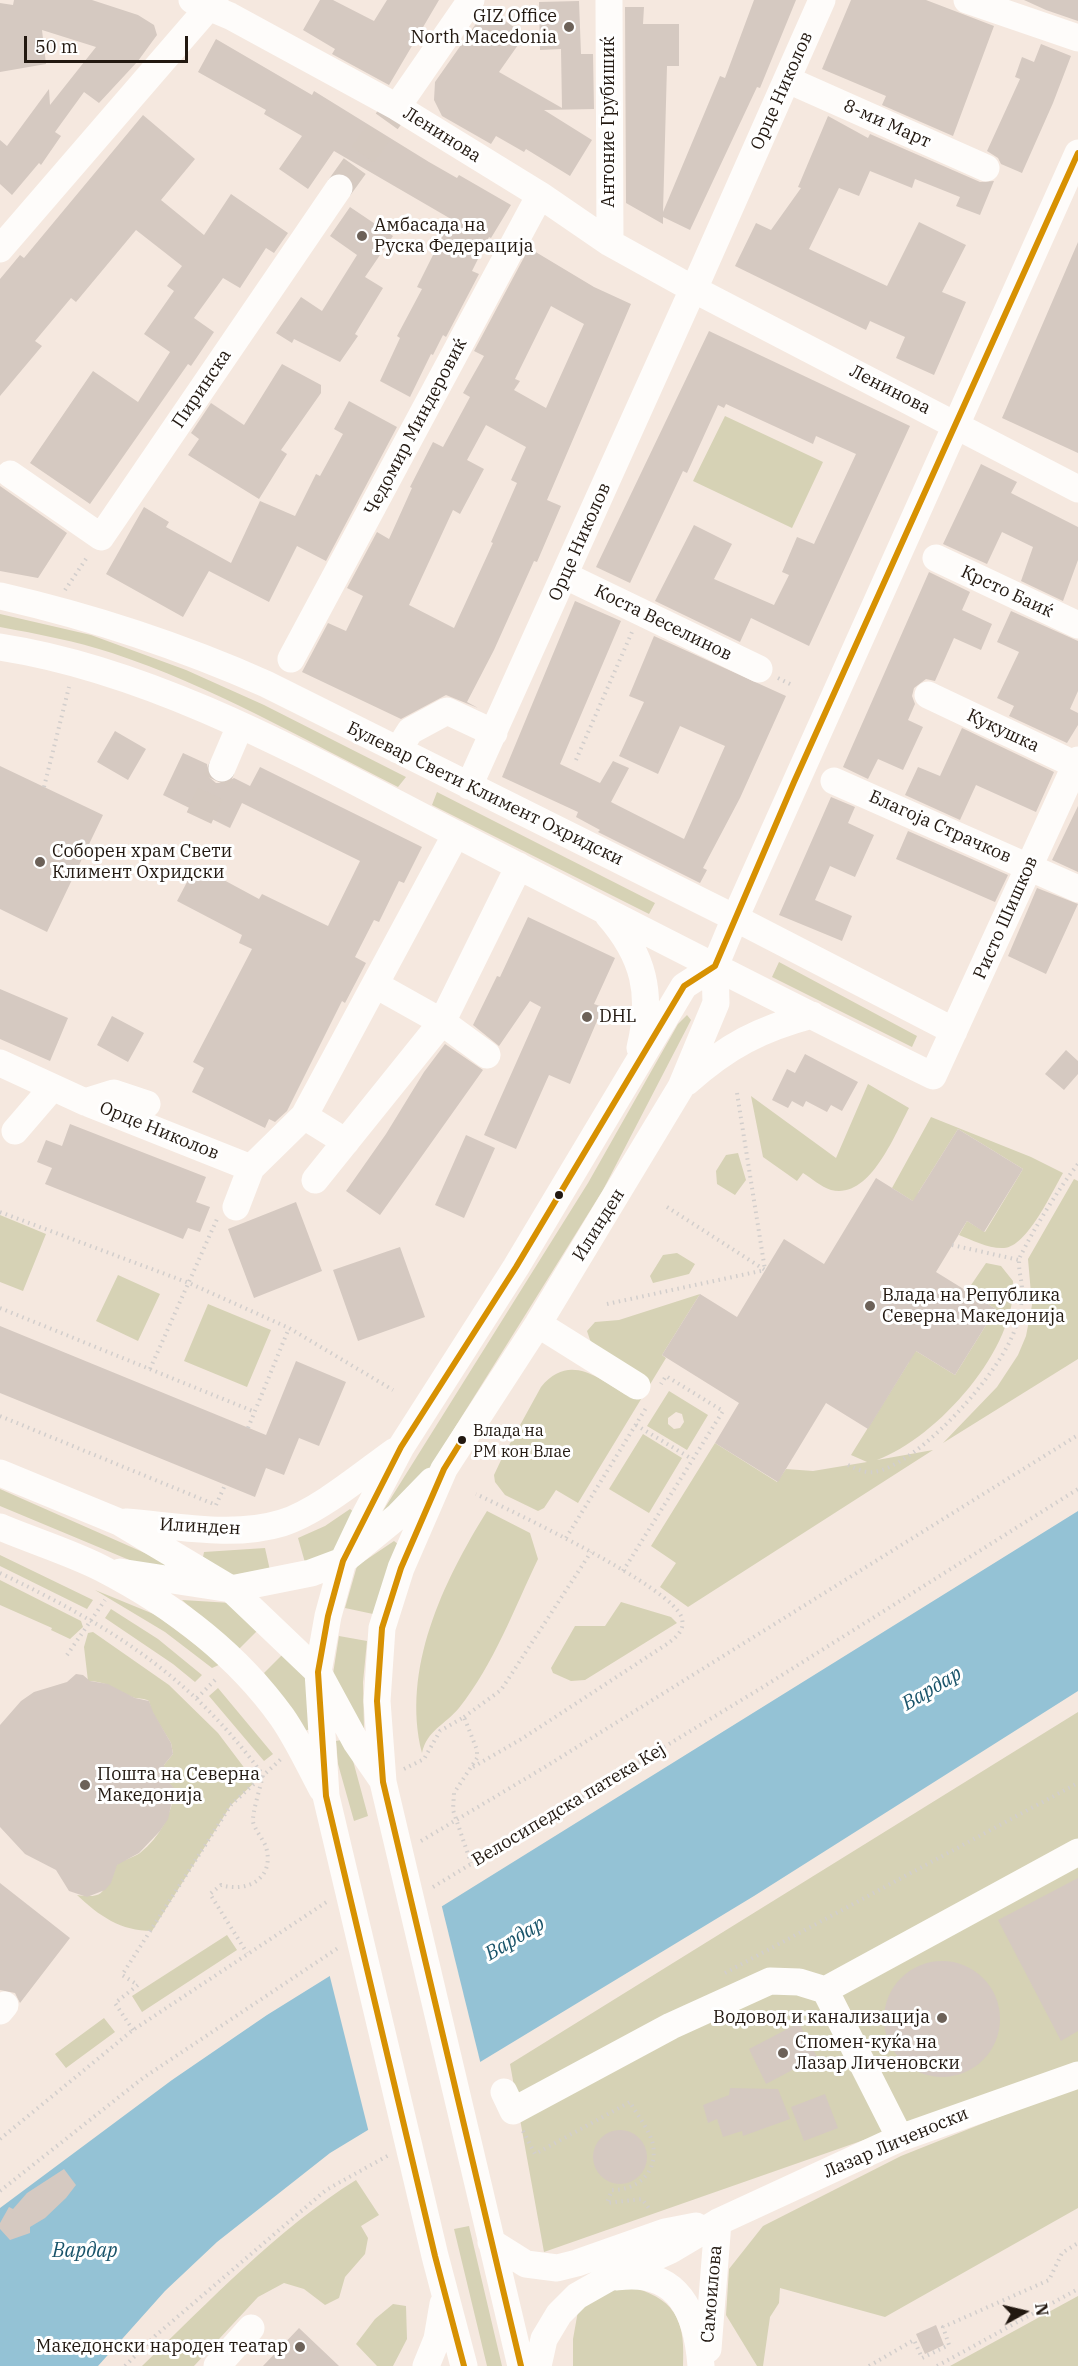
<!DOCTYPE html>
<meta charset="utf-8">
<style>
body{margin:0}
#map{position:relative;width:1078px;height:2366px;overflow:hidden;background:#f5e8df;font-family:"IBM Plex Serif",serif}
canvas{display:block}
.north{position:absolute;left:994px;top:2282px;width:60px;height:60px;-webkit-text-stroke:4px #fff;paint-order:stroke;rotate:82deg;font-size:16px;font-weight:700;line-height:24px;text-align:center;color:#221810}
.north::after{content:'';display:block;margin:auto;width:21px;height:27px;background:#221810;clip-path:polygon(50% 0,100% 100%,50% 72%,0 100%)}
.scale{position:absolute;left:24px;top:36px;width:164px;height:27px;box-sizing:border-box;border:3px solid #221810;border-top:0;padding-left:8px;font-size:18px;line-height:21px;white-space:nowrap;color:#221810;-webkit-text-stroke:4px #fff;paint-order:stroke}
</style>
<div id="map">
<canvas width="1078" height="2366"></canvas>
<div class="north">N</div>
<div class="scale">50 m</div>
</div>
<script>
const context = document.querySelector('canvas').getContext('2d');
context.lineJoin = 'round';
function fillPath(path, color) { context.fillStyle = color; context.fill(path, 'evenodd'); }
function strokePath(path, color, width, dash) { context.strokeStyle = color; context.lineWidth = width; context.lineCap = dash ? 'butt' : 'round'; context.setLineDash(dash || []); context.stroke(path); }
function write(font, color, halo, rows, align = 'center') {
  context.font = font + ' "IBM Plex Serif",serif'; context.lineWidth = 6; context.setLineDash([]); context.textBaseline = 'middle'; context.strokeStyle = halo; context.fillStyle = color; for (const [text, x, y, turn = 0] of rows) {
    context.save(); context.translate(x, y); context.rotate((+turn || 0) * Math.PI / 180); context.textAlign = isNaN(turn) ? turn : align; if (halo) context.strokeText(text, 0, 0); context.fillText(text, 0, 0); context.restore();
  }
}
fillPath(new Path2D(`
 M725,416L823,462L792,528L693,481Z
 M0,614L91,635L186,670L264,705L406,777L398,787C305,740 212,686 112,653C75,641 38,634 0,627Z
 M437,792L655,903L649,914L432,805Z
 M779,962L917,1036L912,1047L772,977Z
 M687,1015L691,1020L603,1190L529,1309L429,1469L381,1514L588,1183L678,1024Z
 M868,1084L909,1108C895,1134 870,1200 831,1190C821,1187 811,1178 803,1173L797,1181L763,1157L751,1096L836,1158Z
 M931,1117L1031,1157L1063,1173C1052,1192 1027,1247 1004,1248C989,1249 972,1240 959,1235L967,1221L985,1232L1023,1169L958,1129L918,1193L932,1213L892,1188Z
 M738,1153L746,1180L735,1195L717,1184L716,1171L726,1155Z
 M1074,1179L1078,1181V1359L943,1443L997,1387L1018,1355L1026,1336L1032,1305L1028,1259Z
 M0,1215L46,1234L23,1291L0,1282Z
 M677,1253L695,1264L689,1274L653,1283L650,1276L663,1255Z
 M986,1263L1001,1266L1013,1281C1018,1348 937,1438 877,1460L933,1450L688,1607L660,1587L676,1563L651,1546L715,1443L777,1482L786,1469L813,1471L867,1462L851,1455L909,1362L903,1343L955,1375L996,1309L967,1291Z
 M118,1275L160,1294L138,1341L96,1321Z
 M700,1294L662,1355L666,1358L578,1503L556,1490L544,1508L538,1511L505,1495L495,1482L494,1475L502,1458L541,1387C569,1353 597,1377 626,1395L590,1340L587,1331L595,1322L619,1320Z
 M208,1304L271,1330L247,1387L184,1361Z
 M669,1391L708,1415L687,1450L647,1426ZM676,1412L682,1414L684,1422L680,1428L674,1429L668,1424V1418Z
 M643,1434L682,1458L649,1513L609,1489Z
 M0,1489L172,1565L151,1569L0,1506Z
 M350,1509L355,1513L339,1552L306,1566L298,1538L325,1526Z
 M487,1511L530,1533L538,1559C514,1609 494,1664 459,1708C445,1725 427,1730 422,1753C401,1669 443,1582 487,1511Z
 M394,1541L398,1544L373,1614L345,1608L357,1566Z
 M265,1548L271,1575L237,1579L203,1557L204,1552Z
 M0,1555L93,1600L87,1609L0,1566Z
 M0,1580L81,1621L83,1627L70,1639L51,1630L52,1628L0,1605Z
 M95,1590L156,1615L221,1664L212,1668L165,1632Z
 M182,1600L231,1603L260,1628L239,1649Z
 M621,1602L671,1617L677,1623L585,1680L571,1681L553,1673L551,1668L575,1626H605Z
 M111,1609L158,1639L202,1675L195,1682L173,1664L105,1618Z
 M93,1632L169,1685L218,1733L255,1782L231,1805L152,1931C121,1931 99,1916 77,1895C115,1901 99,1881 115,1866C121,1860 133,1858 140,1853C160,1837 171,1815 175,1790L164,1777V1765L173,1754L171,1743L152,1712L149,1701C144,1698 140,1699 135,1698C117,1692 112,1682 88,1681L84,1647L88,1633Z
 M339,1636L367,1641L363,1682L364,1729L332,1680Z
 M284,1653L309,1682L314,1727L303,1732L264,1673Z
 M218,1688L273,1754L264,1761L209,1696Z
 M1078,1712V2065L544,2252L510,2064Z
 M341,1740L352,1757L368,1816L354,1821L338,1764L336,1741Z
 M227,1935L237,1950L142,2012L132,1996Z
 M104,2018L115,2032L66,2068L55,2054Z
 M1078,2088V2208L885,2317L780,2288L779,2303L770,2317L763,2366H757L726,2315L729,2269L763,2226L901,2156L1044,2099Z
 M356,2180L379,2215L361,2226L368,2238L365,2254L345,2277L339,2298L325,2305L304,2289L284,2283L258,2297L194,2366H142C210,2301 276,2230 356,2180Z
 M469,2226L502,2366H487L454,2229Z
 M635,2288C679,2301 685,2325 683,2366H573V2339L578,2311L612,2289Z
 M1078,2296V2366H950Z
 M393,2304L406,2306L407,2339L393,2366H377L356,2344L375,2319Z`), '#d6d2b5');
fillPath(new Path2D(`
 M1078,1511V1691L754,1896L330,2153L217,2242L165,2291L98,2366H0V2208L172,2080L267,2015Z`), '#94c2d5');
fillPath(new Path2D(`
 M441,1903L481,2065L369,2133L329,1973Z`), '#f5e8df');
fillPath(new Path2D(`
 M14,0H92L138,15L154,25L157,35L138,61L99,103L84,92L55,132L61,136L41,165L39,163L12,195L0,184V140L7,146L49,89L50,105L96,47L42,30L46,64L0,72V3L13,5Z
 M320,0H333L374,21L387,0H439L389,85L332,54L335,49L303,30Z
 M754,0H796L760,88L757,87L690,230L663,217V224L626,203L625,7H644L643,24H679V66H667L663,212L720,76L725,78Z
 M851,0H926L994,26L953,136L882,105L886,96L822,69Z
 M1024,0H1078V21L1046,10Z
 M579,1L581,54H593L594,109L544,110L592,140L570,176L526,149L524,152L496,136L491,144L442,116L434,100L435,82L487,8L525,35L499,72L562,108L561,49L540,50L539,2Z
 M216,39L312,95L314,91L429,162L457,178L459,175L511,205L491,238L489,237L472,271L479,274L446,337L443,335L433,355L431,354L410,397L380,381L400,338L397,336L422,289L417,287L451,219L334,151L308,189L279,169L302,136L264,114L266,110L198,72Z
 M1041,44L1071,56L1053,103L1022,173L1001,164L998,158L987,151L1020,79L1015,77L1022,57L1034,62Z
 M143,115L195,159L161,200L204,235L231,194L288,233L274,253L266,248L240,288L223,278L194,318L214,332L191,366L188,364L90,504L30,463L93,371L138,402L170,352L144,334L174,291L167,286L182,266L136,230L76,302L71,298L35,341L42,346L0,396V279L20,255L24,258Z
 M828,116L868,138L870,134L980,182L994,181L980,215L956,206L960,197L915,179L912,188L870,171L859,196L839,188L809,249L887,286L919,222L966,245L942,292L966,302L934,375L896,358L905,337L870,321L866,330L735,266L756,223L771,230L801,188L798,187Z
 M350,207L393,236L365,277L383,288L355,334L358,336L340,362L294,339L292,343L276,333L301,297L322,311L357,255L330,236Z
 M1078,242V453L1002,418Z
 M529,248L594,287L631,304L547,500L561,506L537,562L534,561L494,650L467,702L478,708L446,695L401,719L302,672L328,623L346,631L363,596L347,588L377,532L389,539L412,488L410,487L433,442L443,447L470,397L463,393L484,356L474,351ZM551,306L584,324L546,408L514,390L520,381L515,379ZM486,425L526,447L511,480L517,483L491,542L493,543L454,628L409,605L453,510L460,514L484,469L467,460Z
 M709,331L910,426L809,646L751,618L740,642L655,601L694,525L732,544L714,579L774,605L789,575L782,572L797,537L814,544L856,454L816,436L813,444L726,404L724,408L718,405L687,473L683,471L630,583L596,567Z
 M282,364L321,385V393L281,450L287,454L259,499L188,455L199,439L191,433L211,403L244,425Z
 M349,401L397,427L326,561L297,546L269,602L209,571L183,617L106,574L144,507L169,522L166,527L231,563L260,501L295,516L316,474L320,476L343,434L334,429Z
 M981,464L1017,482L1011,493L1078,527V560L1063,601L1021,581L1033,547L1002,532L987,564L943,544Z
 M0,486L67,533L38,578L0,571Z
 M929,572L970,592L962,610L992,624L981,650L954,638L935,681L926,679L914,688L912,696L915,704L908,720L923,727L903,770L878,759L868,779L843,767Z
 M575,601L621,621L560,764L600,783L613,761L629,768L611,802L684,839L725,746L680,726L658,774L619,756L644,702L629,696L654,636L786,696L740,798L703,868L707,870L700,883L598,832L600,830L576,817L578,812L502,777Z
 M1011,611L1078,641V691L1070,709L1078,713V725L1067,743L1009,716L1014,706L997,698L1019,652L997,642Z
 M962,728L1054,772L1036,812L976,785L960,820L905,795L918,767L940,776Z
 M115,731L146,749L128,780L97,762Z
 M183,753L207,764L209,777L216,783H224L234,778L250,786L260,767L422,847L404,883L399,881L379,922L374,920L355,957L366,963L345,1003L342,1001L287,1111L275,1122L269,1119L265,1128L192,1092L204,1068L193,1062L252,949L239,943L242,935L177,901L196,865L259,899L262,894L328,926L360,861L242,803L230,828L163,795Z
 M0,766L103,815L47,932L0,909Z
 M831,797L855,807L848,823L874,835L855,877L830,866L815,900L852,916L842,941L779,915Z
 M1078,806V872L1052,860Z
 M908,831L1008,875L995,902L896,859Z
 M1037,888L1078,904L1046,974L1008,956Z
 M528,917L615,958L594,1004L603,1007L570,1084L549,1075L516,1149L484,1135L541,1007L530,1001L499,1046L473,1025L497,976L500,977Z
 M0,989L68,1018L50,1061L0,1039Z
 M112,1016L144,1033L128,1062L97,1045Z
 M445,1044L483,1070L380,1215L346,1191L386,1134L424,1072Z
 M1066,1050L1078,1061V1074L1064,1090L1045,1074Z
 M805,1054L858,1082L842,1111L831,1105L827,1112L806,1101L803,1107L792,1101L788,1108L772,1100L787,1069L795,1073Z
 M70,1124L206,1177L196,1202L210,1207L200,1232L188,1228L183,1239L45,1184L52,1168L37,1162L46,1140L62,1146Z
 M958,1129L1023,1169L984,1232L967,1221L936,1272L996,1309L955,1375L916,1351L868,1429L826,1403L778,1482L715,1443L739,1403L662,1355L700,1294L737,1317L784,1239L824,1264L876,1178L913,1201Z
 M466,1135L495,1148L464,1218L435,1205Z
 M296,1202L322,1271L254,1298L228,1229Z
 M400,1247L425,1317L358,1341L333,1270Z
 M0,1326L266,1435L296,1361L346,1382L319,1446L299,1438L284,1475L266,1468L255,1497L0,1393Z
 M76,1674L83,1675L90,1681L108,1684L135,1698L149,1701L153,1712L171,1743L173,1754L164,1765V1777L175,1789L168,1819L160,1831L139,1853L117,1865L111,1883L105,1890L87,1897L69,1891L56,1870L25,1854L0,1827V1725L21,1701L34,1692L67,1682Z
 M1078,1878V2031L1061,2041L998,1920Z
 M0,1883L70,1938L20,2003L15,1993L0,1990Z
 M884 2019a58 58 0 1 1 116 0a58 58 0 1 1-116 0Z
 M799,2023L817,2057L766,2084L749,2049Z
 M730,2088L778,2089L790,2119L743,2136L742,2131L723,2137L717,2119L708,2123L703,2105L729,2095Z
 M825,2094L838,2128L804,2141L791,2107Z
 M593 2157a27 27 0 1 1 54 0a27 27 0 1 1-54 0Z
 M64,2169L76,2185L66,2198L45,2218L30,2227V2233L10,2240L0,2229V2223L9,2207L13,2209L27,2193Z
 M936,2325L944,2345L925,2354L916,2334Z
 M299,2328L339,2366H263Z`), '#d5c9c1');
strokePath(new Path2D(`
 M339,188L397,107
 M199,818L222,768`), '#d5c9c0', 27, [27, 14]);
strokePath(new Path2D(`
 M65,590L88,556
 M778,678L794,686
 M576,760L632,632
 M44,787L69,687
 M737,1093L765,1270
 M667,1207L765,1270
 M0,1212L189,1283L289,1328L393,1390
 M952,1245L1019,1260
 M607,1304L765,1270
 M0,1308L255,1412
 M150,1369L217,1219
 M0,1416L216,1505
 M636,1425L692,1459
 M248,1428L289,1328
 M848,1465C856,1469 865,1473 874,1472C920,1464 1001,1372 1015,1329C1019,1316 1023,1302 1022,1289C1022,1280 1017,1266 1020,1257C1033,1230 1059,1188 1078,1164
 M216,1505L225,1485
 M566,1538L646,1408
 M623,1571L723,1411L666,1376L661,1384
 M0,1573C110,1626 190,1675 263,1775C261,1785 252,1813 253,1822C255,1830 263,1839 266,1847C275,1878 248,1893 221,1885L210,1894L247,1953
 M67,1655L105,1600
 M197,1698L215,1680
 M464,1717L501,1690L591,1552
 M473,1767L523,1738L667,1644C675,1638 685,1631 682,1619C676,1588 509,1510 476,1494
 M404,1769L424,1759L440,1731L464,1717L477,1750V1758L454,1793L453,1810L471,1863
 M421,1841L545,1767L1078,1435
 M433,1887L763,1687L1078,1489
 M725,1973L1078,1783
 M133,2030L115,2003L138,1985L122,1975L231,1805L281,1759
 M523,2131L535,2154L630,2102C637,2115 650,2130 653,2145C658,2173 637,2190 612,2190L607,2203L642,2199L651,2211
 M0,2139L133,2030L328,1901
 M0,2191L143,2078L338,1948
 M125,2366L155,2336L326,2190L389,2155
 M869,2366L914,2340L922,2358L949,2345L943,2327L1049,2280L1062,2253L1078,2243
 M937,2366L1078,2289`), '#d2cecc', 4, [1.5, 4.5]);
strokePath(new Path2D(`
 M192,0L230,16L397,107L540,195L610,243L684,284
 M609,0L610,243
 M967,0L1078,38
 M788,80L986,168
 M397,107L471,0
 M0,249L215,0
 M698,280L822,0
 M701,293L1078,489
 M10,474L101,537L339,188
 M936,558L1078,625
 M566,576L759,669
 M0,596C92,617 180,646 266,684L735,918L954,1031
 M0,647C156,671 309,758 448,830C609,913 770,996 933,1076L1078,760
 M291,659L540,195
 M928,695L1078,766
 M398,750L410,731L447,711L494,733
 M222,768L240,726
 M834,781L1078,889
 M469,786L689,298
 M608,915C644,956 653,994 640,1048
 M376,985L442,1022L487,1055
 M0,1063L85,1102L251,1168
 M687,1082C727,1046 760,1029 812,1015
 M85,1102L114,1093L147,1104
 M304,1116L346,1142
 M15,1131L52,1088
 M315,1180L442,1022L519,866
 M236,1207L251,1168L304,1116L456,834
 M538,1324L637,1386
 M0,1473L119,1522L231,1589L318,1672L356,1742L383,1781
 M126,1522C177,1526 233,1538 282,1523C318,1512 364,1473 395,1451
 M0,1527C33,1541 69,1552 101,1568C171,1604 236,1653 282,1717C298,1740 309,1765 322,1789
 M120,1572L231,1589L311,1573L343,1561L398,1516L432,1481
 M825,1990L900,2138
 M0,2011L5,2005
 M504,2092L513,2111L671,2026L770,1981L799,1982L825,1990L1078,1852
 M491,2242L526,2264L557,2268L577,2263L665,2232L696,2226
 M617,2277C679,2268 697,2313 701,2366
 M708,2349L718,2222
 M217,2366L251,2328
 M426,2366L437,2339L443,2304
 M464,2366L435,2256L326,1796L318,1672L328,1616L343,1561L363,1519L401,1447L516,1267L684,986L715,966
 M521,2366L383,1782L377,1701L382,1628L401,1568L444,1469L538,1324L681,1087L716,1003L715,966L735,918L1078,153
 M538,2366L544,2339L559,2314L577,2296L607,2279L671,2250L718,2222L900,2138L1078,2075`), '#fefcfa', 27);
strokePath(new Path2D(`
 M462,1440L444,1469L401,1568L382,1628L377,1701L383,1782L521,2366
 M464,2366L435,2256L326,1796L318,1672L328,1616L343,1561L401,1447L516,1267L684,986L715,966L794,782L1078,153`), '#d79102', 6);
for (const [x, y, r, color] of [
 [569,27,6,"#6c6158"],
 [362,236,6,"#6c6158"],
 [40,862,6,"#6c6158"],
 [587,1017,6,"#6c6158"],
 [559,1195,5,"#221810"],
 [870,1306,6,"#6c6158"],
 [462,1440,5,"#221810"],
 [85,1785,6,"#6c6158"],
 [942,2018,6,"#6c6158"],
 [783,2053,6,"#6c6158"],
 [300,2347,6,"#6c6158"]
]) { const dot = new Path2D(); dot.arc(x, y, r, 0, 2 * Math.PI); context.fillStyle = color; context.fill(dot); strokePath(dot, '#fff', 2); }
write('16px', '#221810', '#fff', [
 ["Влада на",473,1431],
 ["РМ кон Влае",473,1452]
], 'left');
write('18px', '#221810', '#fff', [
 ["GIZ Office",557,17,"right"],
 ["North Macedonia",557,38,"right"],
 ["Aмбасада на",374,226],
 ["Руска Федерациjа",374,247],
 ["Соборен храм Свети",52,852],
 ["Климент Охридски",52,873],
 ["DHL",599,1017],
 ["Влада на Република",882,1296],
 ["Северна Македонија",882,1317],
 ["Пошта на Северна",97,1775],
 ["Македонија",97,1796],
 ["Водовод и канализација",930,2018,"right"],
 ["Спомен-куќа на",795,2043],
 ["Лазар Личеновски",795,2064],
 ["Македонски народен театар",288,2347,"right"]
], 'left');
write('18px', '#221810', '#fff', [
 ["Орце Николов",782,91,-66],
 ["Антоние Грубишиќ",609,122,-90],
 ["8-ми Март",887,124,24],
 ["Ленинова",442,135,32],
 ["Пиринска",202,389,-56],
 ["Ленинова",890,390,27],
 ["Чедомир Миндеровиќ",416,427,-62],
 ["Орце Николов",580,542,-66],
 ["Крсто Баиќ",1007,592,25],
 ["Коста Веселинов",663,623,26],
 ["Кукушка",1003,731,25],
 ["Булевар Свети Климент Охридски",485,794,26],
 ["Благоја Страчков",940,827,24],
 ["Ристо Шишков",1006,918,-66],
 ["Орце Николов",159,1131,22],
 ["Илинден",599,1225,-58],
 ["Илинден",200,1527,3],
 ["Велосипедска патека Кеј",569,1805,-31],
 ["Лазар Личеноски",896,2143,-23],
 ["Самоилова",712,2294,-85]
]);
write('italic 20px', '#195369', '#fff', [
 ["Вардар",932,1689,-31],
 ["Вардар",515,1939,-31],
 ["Вардар",85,2251]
]);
</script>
